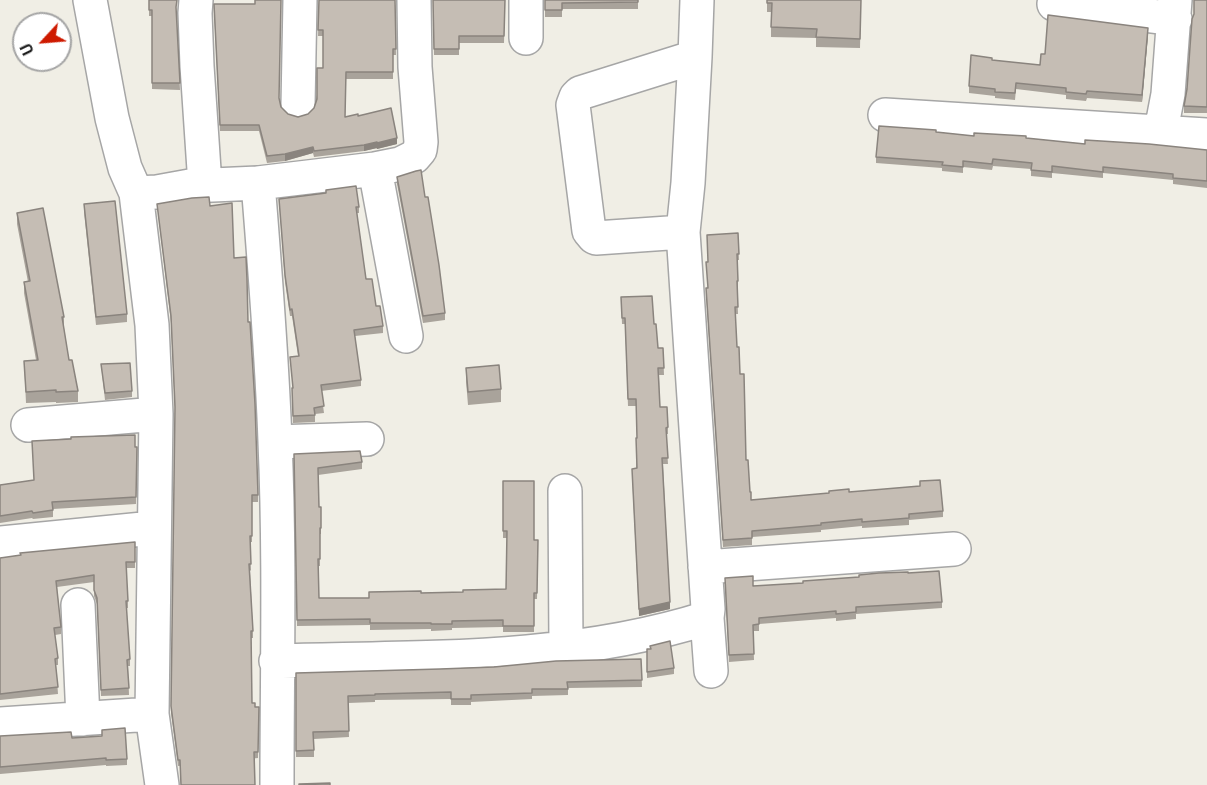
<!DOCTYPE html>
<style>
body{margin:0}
#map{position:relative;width:1207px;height:785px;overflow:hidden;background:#f0eee5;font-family:Roboto,sans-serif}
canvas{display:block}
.north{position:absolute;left:12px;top:12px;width:60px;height:60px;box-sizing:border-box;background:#fff;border:2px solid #a5a5a5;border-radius:50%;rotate:244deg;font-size:16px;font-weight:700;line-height:24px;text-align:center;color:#1f1f1f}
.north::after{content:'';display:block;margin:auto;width:21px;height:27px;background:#ce1a00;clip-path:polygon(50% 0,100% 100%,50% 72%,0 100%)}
</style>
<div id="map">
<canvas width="1207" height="785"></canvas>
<div class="north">U</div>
</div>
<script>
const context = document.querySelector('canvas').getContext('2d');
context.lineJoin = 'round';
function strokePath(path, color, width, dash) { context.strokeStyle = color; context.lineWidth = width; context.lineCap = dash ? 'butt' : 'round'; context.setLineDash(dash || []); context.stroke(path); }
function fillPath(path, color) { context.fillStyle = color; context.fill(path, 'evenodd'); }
const minor = new Path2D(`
 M90,0L112,118L125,168L136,193
 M196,0L195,13L197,66L205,185
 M1054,4L1175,19
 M526,38V0
 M695,57L688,183L683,232L596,238L594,237L589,231L573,105L576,97L580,93Z
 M695,57L697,0
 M298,105L300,0
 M885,115L1207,135
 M1161,131L1168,94L1175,0
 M375,169L406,336
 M683,232L708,609L707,618L711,671
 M28,425L156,414
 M275,442L367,439
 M565,491L566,647
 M0,543L153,528
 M705,567L954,549
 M78,605L83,719
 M276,661C419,657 569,662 707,618
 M0,724L152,714
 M162,785L152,714L156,414L152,325L136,193L157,192L190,186L258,183
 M277,785C277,671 280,557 275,442C272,356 265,269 258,183L375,169L400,164L414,157L420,150L421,142L415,67L414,0`);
strokePath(minor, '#a6a6a6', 36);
strokePath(minor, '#fff', 33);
fillPath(new Path2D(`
 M149,0L176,12L180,90L152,89V16H149Z
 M319,0H395L396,55H393V79H346L345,117L358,116L397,144L377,149V148L364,151L314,157L313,153L285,161L267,163L259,131H220L214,11L255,4L281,107L288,114L298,117L308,114L314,108L323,68V36H318Z
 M433,0H505L504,43H459V55H434Z
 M545,0H638V9H562V17H545Z
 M767,0H861L860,48L816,47V38L771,37V12H767Z
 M1207,0V113H1184V106Z
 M1148,35L1142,102L1087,98L1086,101L1066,99V95L1016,89L1015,100L995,98V96L969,93V86L992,60L1040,65L1045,54Z
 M936,132L974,136L1026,138L1085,144L1207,150V188L1173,184V180L1103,173V178L1052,173V178L1031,176V169L993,166L992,170L963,167V173L942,171V168L876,163V157Z
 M397,177L425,197L445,313V320L423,323L397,184Z
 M279,199L359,207V213H357L366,279L383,326V333L355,336L361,380V386L321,391L324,413L315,414V422L293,423L292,394L293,388L290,357L298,356L292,316H290L285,282Z
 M84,204L127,314V322L96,325L84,212Z
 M157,204L210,206L234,258L248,322L258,495V502H252V542H250L251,570L250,571L253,631V638H251L252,703L255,707H259L258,758L178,766L171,713L175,412L171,323Z
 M17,213L64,317V328L69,360L78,391V402L56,403V402L26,403L24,361L36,360L24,293V282H28L17,224Z
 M738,233L739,260H737L738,281V288H737L738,314H735L737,347L746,460L751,500L849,492L943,511V517L909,520V525L862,528V526L821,530V532L752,537V545L723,547L706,294L707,288Z
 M621,297L654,324L658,348H663L664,375H659L660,407L668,427V434H666L668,464H663L670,609L639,616L632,475L636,469L637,438L636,406H628L625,324H622Z
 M101,364L132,391V397L105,400Z
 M466,368L501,389V402L468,405L466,381Z
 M137,447L136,504L53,509V517L33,519L32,518L0,523V485L34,480Z
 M294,454L362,462V469L318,475L319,507L321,528V534H320V566H318L319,598H369L421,593L463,592L506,589L507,538H503V481L538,546L537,599H534V632H503V627L452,628V630L431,631V629L370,630V625L297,626Z
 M135,542V568H126L128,601V608H126L130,659V666H128L129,695L101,696L97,604L94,596V582L57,587L61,627V634L55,635L58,658V665H56L58,694L0,700V558Z
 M908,573L942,602V608L856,614V619L836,621V618L759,624V631H753L754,660L729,662L725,584L753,586L803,583L859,577Z
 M647,649L674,668V674L647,678Z
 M641,659L642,687L568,688V695L532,696V699L471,702V705H451V699L375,700V702L348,703L349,737L314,739V757H296V673L440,669Z
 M0,736L72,738L127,759V765L106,766V765L0,774Z`), '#a9a39b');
fillPath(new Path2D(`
 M1148,28V35L1142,102V95Z
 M397,138V144L377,149V143Z
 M377,142V148L364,151V145Z
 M313,147V153L285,161V154Z
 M670,602V609L639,616V609Z`), '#8a847e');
const building = new Path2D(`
 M149,0H177L176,7L180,83H152V10H149Z
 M255,0H281L279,98L281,107L288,114L298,117L308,114L314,108L317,99V68H323V30H318L319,0H395L396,49H393V72H346L345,117L358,114V116L391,108L397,138L377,143V142L364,145L314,151L313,147L285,154L267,156L259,125H220L214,4H255Z
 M433,0H505L504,36H459V49H434Z
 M545,0H638V2L562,3V10H545Z
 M767,0H861L860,39L816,37L817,29L771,27L772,3H767Z
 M1194,0H1207V107L1184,106L1187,89L1192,19L1194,14Z
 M1048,15L1148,28L1142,95L1087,91L1086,94L1066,92V88L1016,83L1015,93L995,92V89L969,86L971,55L992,58V60L1040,65L1041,54H1045Z
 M879,126L936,130V132L974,136V133L1026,136V138L1085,144V140L1149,144L1207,150V181L1173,178V174L1103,167V172L1052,166V172L1031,170L1032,163L993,159L992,164L963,161V167L942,165L943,162L876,157Z
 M421,170L425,197H428L439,265L445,313L423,316L397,177L416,171Z
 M356,186L359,207H356L366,279H372L376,306H380L383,326L354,330L361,380L321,385L324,406L314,408L315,415L293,416L292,388H293L290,357L299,356L292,309L290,310L285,275L279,199L326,193V190Z
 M209,197L210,206L232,203L234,258L246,257L247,280L248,322H250L255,404L258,495H252V536H250L251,564H249L253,631H251L252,703H255V707H259L258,752H254L255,785H181L180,760H178L171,706L175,407L171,316L157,204L192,198Z
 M115,201L127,314L96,317L84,204Z
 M43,208L64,317H62L69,360H72L78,391L56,392V390L26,392L24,361L38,360L24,282L30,281L17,213Z
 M738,233L739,254H737L738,281H737L738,307H735L737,347H739L740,374H744L746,460H748L750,492H751V500L829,493V491L849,489V492L920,486V481L940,480L943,511L909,514V518L862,522V519L821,523V525L752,531V538L723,540L706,288H708L706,262H708L707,235Z
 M652,296L654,324H656L658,348H663L664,368H658L660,407H667L668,427L666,428L668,458H662L670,602L639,609L632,469L637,468L636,438H637L636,399H628L625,318H622L621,297Z
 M130,363L132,391L105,393L101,364Z
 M499,365L501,389L468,392L466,368Z
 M135,435V447H137L136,497L52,502L53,510L33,513L32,511L0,516V485L34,480L32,441L71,439V437Z
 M360,451L362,462L318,468L319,507H321V528H320V559H318L319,598H369V592L421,591V593L463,592V590L506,589L507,531H503V481H534V540H538L537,593H534V626H503V620L452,621V624H431V623H370V619L297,620L294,454Z
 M135,542V562H126L128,601H126L130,659L127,660L129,688L101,690L97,598L94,590V575L56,581L61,627L54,628L58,658L55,659L58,687L0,694V558L21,555L20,553Z
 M939,571L942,602L856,607V612L836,614V611L759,618V624L753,625L754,654L729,655L725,578L753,576V586L803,583V581L859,577V575L879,573L908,572V573Z
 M670,641L674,668L647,672V649H651L650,646Z
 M641,659L642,680L567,682L568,689H532V693L471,695V699H451V692L375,694V695L348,696L349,731L313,732L314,750L296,751V673L440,669L494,667L556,661Z
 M125,728L127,759L106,760V758L0,767V736L71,732L72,738L102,736V730Z
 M330,783V785H299V784Z`);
fillPath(building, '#c5bdb4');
strokePath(building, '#8a847e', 1.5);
</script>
